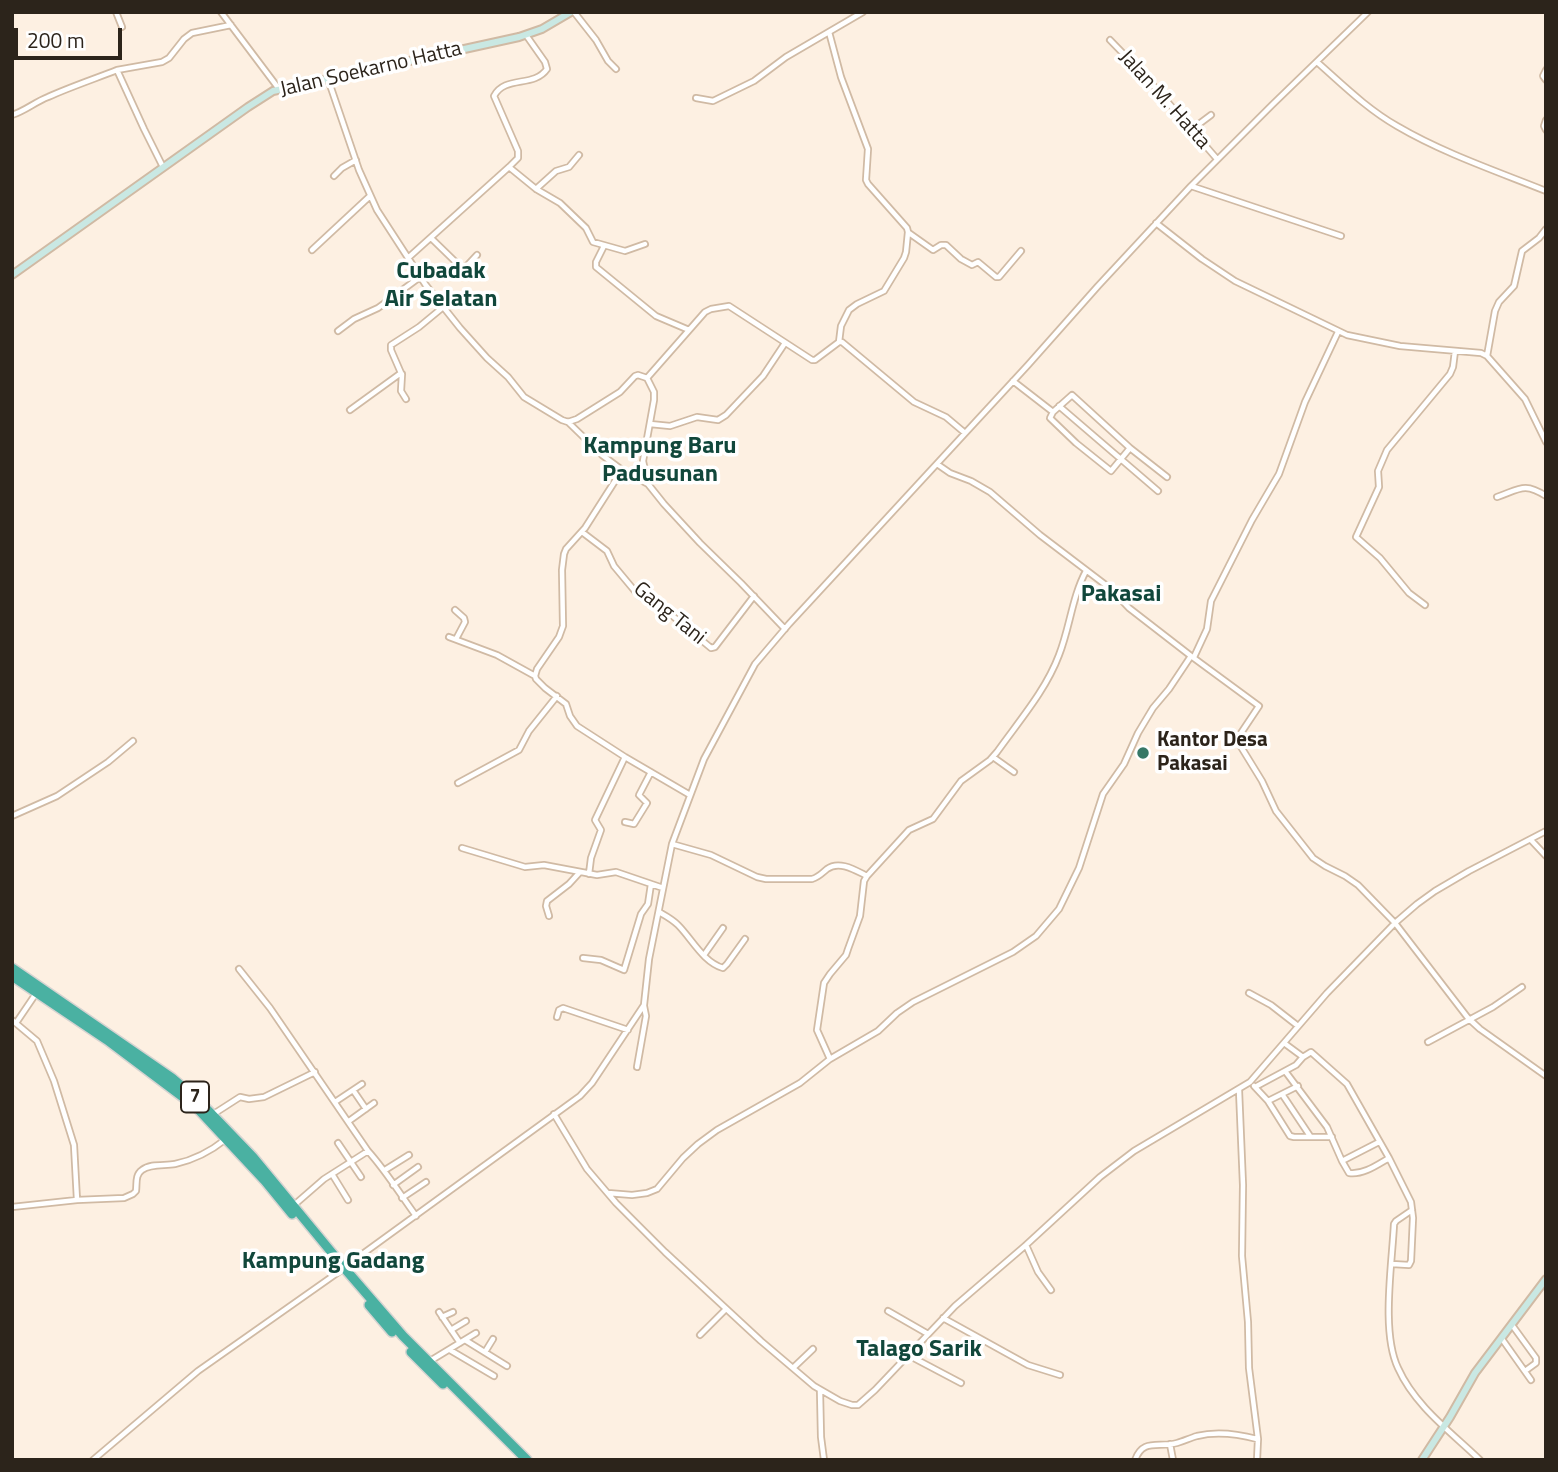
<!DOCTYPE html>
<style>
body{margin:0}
#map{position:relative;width:1558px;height:1472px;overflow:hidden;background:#fdf0e2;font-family:"Titillium Web",sans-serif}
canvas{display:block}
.frame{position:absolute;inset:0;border:14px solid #2c241b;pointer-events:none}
.scale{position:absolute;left:14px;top:28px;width:108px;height:32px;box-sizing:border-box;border:4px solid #2c241b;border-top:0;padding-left:9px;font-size:21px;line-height:24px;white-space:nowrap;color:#2c241b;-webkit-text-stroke:5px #fff;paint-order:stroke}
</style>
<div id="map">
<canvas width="1558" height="1472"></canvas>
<div class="frame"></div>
<div class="scale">200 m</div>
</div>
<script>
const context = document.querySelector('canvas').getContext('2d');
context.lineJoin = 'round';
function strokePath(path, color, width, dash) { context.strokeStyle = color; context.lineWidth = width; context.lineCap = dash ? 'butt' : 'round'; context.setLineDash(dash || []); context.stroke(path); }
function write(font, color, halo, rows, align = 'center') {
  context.font = font + ' "Titillium Web",sans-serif'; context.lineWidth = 7; context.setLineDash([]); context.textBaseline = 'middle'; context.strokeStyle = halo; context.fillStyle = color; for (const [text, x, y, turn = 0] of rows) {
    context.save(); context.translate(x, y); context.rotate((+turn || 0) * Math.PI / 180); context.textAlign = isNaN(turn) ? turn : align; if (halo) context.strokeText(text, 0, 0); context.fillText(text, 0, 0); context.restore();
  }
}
const street = new Path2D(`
 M116,12L122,27
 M221,12L279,89
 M574,12L596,40L608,61L616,69
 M829,32L841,77L868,149L866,180L868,184L907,228L908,232L906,252L904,258L884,291L857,304L849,310L841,326L839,342
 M1110,40L1146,77L1217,159
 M1317,62C1342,84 1367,109 1397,126C1443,153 1496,171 1546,191
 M117,70L162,62L169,58L184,39L192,33L231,25
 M1546,70L1543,76L1546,80
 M328,79L359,170L377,210L425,284L460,328L487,358L508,377L524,397L562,420L568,422L577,419L620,392L635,376L638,375L647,378L654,392V400L643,461L648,484L664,504L700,543L741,583L785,629
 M696,98L713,101L754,81L786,57L863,12
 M12,115C25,111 35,102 48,97C70,87 94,79 117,70L144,129L163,167
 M1546,120L1544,126L1546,130
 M1191,130L1211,115
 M509,167L536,189L560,203L586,228L593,242L625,251L645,244
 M334,176L342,168L356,160
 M1191,186L1341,236
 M536,189L556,171L569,167L579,155
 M1156,223L1202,259L1235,281L1347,335L1400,346L1481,353L1487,356L1525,399L1546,442
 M909,233L933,250L941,245H946L961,259L972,265L978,262L996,277H999L1021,251
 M431,238L468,274
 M604,246L596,262V267L656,316L689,330
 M312,250L370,196
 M408,258L509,167L518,158V151L494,96C505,75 534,88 547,69L545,62L526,35
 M463,270L477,255
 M338,331L354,319L378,308L420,277
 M1487,356L1495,311L1499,302L1514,286L1522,251L1539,238L1546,229
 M402,374L401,391L406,399
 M647,378L705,312L711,309L729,306L812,360H815L839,342H842L914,402L946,417L965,433
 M1013,381L1053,412
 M1072,395L1130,448L1111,471L1076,443L1050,418L1053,412Z
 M1059,406L1158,491
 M350,410L401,373L391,350V345L419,327L442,308
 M568,422L602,455L622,470
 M650,424L670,426L697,417L718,420L726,415L763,376L785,343
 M1130,448L1167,477
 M648,484L622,470L585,528L566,549L564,554L562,570L563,626L559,637L537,669L535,676L536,679L545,688L566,704L570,716L577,726L625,757L690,795
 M1497,497C1520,489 1524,482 1546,496
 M582,532L607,551L614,566L639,596L663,608L711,648L715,647L754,596
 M1425,605L1409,593L1380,558L1356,537L1379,487L1378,471L1387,450L1450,374L1453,367L1455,351
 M455,610L464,618L465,622L456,639
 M449,637L497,655L535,676
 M1191,656L1259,706L1239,736L1238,742L1262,781L1276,811L1313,858L1325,866L1345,876L1358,885L1395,923L1468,1018L1480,1029L1546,1076
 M1194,657L1207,629L1211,601L1252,520L1279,474L1305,402L1338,332
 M993,757L1014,772
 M458,783L519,750L529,731L557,696
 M12,816L57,796L108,762L133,741
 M625,822L634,824L647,803L639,795L651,772
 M1531,840L1546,856
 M672,844L711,855L757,877L766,879H812C819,877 822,873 827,869C839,860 855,870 867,876
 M462,848L525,867L544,865L597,875L616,872L663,888
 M589,874L591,858L601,830L595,820L625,757
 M659,912C666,916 672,919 678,925C692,939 703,962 723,968L727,964L745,939
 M549,916L546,906L547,901L569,884L580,872
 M704,955L723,928
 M583,958L601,960L624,970L641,914L648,904L651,884
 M239,969L270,1008L368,1151C386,1171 400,1194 416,1216
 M1249,993L1271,1005L1298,1026
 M557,1017L559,1010L563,1008L628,1030
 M12,1020L37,1041L54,1081L74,1145L77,1200
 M16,1023L37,992
 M1428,1042L1493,1007L1522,987
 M1284,1043L1303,1057
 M830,1059L817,1030L824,983L830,974L846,955L848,949L860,916L864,881L867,876L909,830L933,819L961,781L990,760L997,752C1019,721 1046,690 1059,655C1070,627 1072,597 1086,571
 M637,1067L646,1016L644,1006
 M1285,1071L1327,1127L1342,1161L1349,1173C1363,1175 1377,1165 1389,1158
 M1254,1086L1268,1101L1290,1136L1294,1137H1332
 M1255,1087L1296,1065L1303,1057L1311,1052L1347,1084L1389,1158L1411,1202L1413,1218L1411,1261L1409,1265L1392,1264
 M353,1090L366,1109
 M1239,1090L1243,1185L1242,1256L1248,1322L1249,1368L1258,1439L1257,1460
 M1282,1094L1310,1136
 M1268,1101L1298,1086
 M335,1102L362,1084
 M554,1114L587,1169L616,1203L665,1252L761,1341L814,1386L840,1401L852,1405H858L875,1390L955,1306L1026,1245L1100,1177L1134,1151L1250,1082L1327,993L1395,923L1417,904L1435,891L1469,871L1546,831
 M212,1115L240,1097L249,1099L264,1097L315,1072
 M349,1121L374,1103
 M338,1143L361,1177
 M1342,1161L1379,1142
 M385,1170L409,1155
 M332,1174L348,1200
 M393,1185L418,1167
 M608,1193L632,1195L647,1193L657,1189L683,1158L698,1144L717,1130L800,1083L830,1059L878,1031L897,1013L913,1002L1013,952L1036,936L1059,909L1079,868L1103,794L1124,764L1138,733L1153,708L1169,689L1191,656L1129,608L1111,589L1040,535L990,492L971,481L950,473L937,464
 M402,1198L426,1182
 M293,1206L324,1179L368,1151
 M12,1207L77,1200L124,1198L133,1194L136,1191C137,1183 135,1175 142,1170C151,1163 165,1166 175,1164C194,1160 211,1151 226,1139
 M1412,1210L1396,1221L1394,1224C1392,1265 1381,1332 1398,1368C1415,1406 1451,1432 1480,1460
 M1026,1245L1038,1272L1051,1290
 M346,1266L580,1096L592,1083L644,1005L649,959L672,844L704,759L755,664L789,624L1028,365L1098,286L1191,186L1272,105L1368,12
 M888,1311L928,1334
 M439,1312L460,1343
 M442,1317L453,1312
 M943,1318L1028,1365L1060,1375
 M1512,1325L1536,1358V1363L1525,1371
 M451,1330L466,1321
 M700,1335L726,1309
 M1502,1339L1531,1380
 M465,1340L507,1366
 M450,1350L494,1376
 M485,1352L493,1339
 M908,1355L961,1383
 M430,1361L476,1333
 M793,1368L813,1349
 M820,1391L821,1437L824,1460
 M1170,1444L1173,1460
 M93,1460L198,1371L340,1271
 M1135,1460C1143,1438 1158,1448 1177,1443C1184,1441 1190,1438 1197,1436C1217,1431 1238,1434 1257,1439`);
const secondary = new Path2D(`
 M12,275L248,107L273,91L519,37L542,29L571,12
 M1422,1460L1450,1417L1475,1373L1546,1279`);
const highway = new Path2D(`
 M12,968L172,1078L200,1102L253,1157L342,1265
 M12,976L107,1040L196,1107L265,1181L292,1214
 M346,1270L403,1336L527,1460
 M369,1305L392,1332
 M411,1352L443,1384`);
strokePath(street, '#d0baa4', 8);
strokePath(secondary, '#d0baa4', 10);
strokePath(highway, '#d5d3d1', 12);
strokePath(street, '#fff', 4.5);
strokePath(secondary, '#c9e8e3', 6);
strokePath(highway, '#4ab1a2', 9);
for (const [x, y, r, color] of [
 [1143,753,7,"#377867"]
]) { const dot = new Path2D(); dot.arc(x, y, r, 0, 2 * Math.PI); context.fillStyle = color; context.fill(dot); strokePath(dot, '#fff', 2.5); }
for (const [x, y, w] of [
 [195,1097,28]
]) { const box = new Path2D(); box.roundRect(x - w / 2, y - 15.5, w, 31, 5); context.fillStyle = '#fff'; context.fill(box); strokePath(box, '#2c241b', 2); }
write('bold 19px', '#2c241b', null, [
 ["7",195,1097]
]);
write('21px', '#2c241b', '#fff', [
 ["Jalan Soekarno Hatta",371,70,-13],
 ["Jalan M. Hatta",1164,100,48],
 ["Gang Tani",669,614,39]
]);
write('bold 21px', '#2c241b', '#fff', [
 ["Kantor Desa",1157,741],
 ["Pakasai",1157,765]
], 'left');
write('bold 24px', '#11473b', '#fff', [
 ["Cubadak",441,272],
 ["Air Selatan",441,300],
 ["Kampung Baru",660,447],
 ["Padusunan",660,475],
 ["Pakasai",1121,595],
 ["Kampung Gadang",333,1262],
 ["Talago Sarik",919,1350]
]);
</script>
